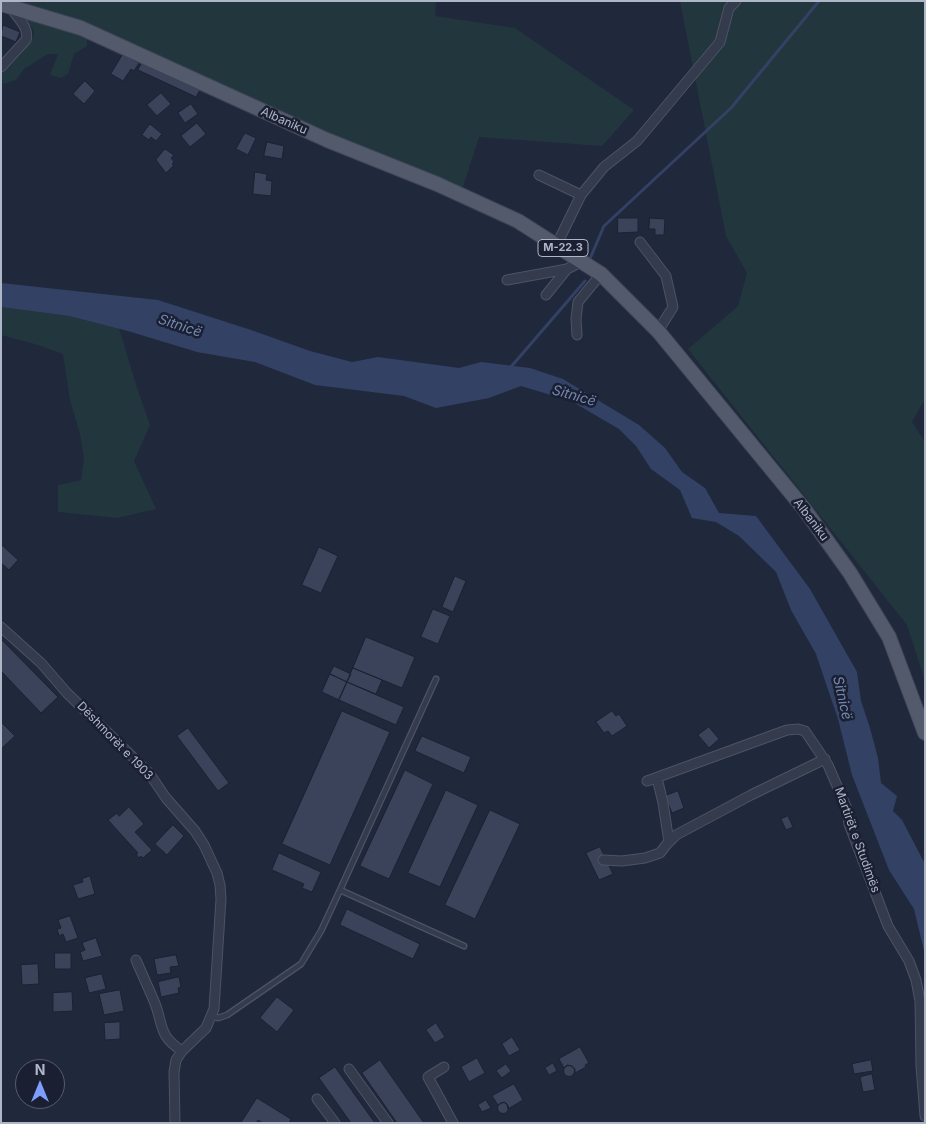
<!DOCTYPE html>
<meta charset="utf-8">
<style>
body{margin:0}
#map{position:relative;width:926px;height:1124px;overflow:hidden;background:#20283c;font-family:Inter,sans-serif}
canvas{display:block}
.frame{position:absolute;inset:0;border:2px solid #afb6c8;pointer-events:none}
.north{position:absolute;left:15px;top:1059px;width:50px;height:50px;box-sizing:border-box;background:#1a2031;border:1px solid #565c6d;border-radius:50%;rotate:0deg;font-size:14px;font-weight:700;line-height:20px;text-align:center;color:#afb6c8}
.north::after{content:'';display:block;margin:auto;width:18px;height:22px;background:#7d9eff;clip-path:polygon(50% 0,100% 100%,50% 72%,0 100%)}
</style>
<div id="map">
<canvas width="926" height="1124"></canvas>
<div class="frame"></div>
<div class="north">N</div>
</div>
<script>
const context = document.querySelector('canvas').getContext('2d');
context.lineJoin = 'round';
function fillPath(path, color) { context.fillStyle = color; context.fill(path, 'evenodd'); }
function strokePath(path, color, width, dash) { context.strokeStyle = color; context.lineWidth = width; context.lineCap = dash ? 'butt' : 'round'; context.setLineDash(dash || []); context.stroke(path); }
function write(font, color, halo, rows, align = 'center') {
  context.font = font + ' Inter,sans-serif'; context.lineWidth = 5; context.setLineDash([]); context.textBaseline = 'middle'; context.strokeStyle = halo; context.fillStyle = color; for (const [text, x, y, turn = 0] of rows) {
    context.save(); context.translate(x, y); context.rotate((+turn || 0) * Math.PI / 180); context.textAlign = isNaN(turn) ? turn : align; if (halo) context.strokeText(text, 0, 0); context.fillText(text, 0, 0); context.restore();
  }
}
fillPath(new Path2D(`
 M8,1H436L435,16L515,28L634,110L602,146L479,137L462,190L45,10Z
 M680,1H925V399L912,422L925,442V681L907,625L688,349L738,306L747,273L726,236Z
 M29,19L75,32L87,39V46L74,54L68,74L61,78L50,75L58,54H48L24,69L16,80L3,84L1,74C9,66 34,44 34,33C34,27 27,24 24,20Z
 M1,307L69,316L119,328L137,388L150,425L134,461L156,509L117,518L58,512V485L81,480L84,458L80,434L70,400L63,354L38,345L1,335Z`), '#22363d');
fillPath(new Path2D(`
 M1,283L158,300L251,330L310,351L352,362L378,357L459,368L481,362L530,368L563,379L639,425L665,448L682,472L705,488L719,513L756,516L810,589L857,672L861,701L870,728L878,758L881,783L897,796L893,811L902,820L925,864V955L914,909L889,870L852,775L838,719L816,654L791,610L776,572L739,536L716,522L692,518L680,490L651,469L636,446L619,429L571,401L521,386L489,398L436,408L404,396L315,385L255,362L197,352L128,331L69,316L1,307Z`), '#334165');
strokePath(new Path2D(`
 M589,261L604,226L731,108L819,1
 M510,368L585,281`), '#334165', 3);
const building = new Path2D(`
 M3,25L20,32L16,42L1,36Z
 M123,54L139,63L134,71L131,69L123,81L111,74Z
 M142,63L200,90L196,97L138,70Z
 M85,81L95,91L84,104L73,94Z
 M161,93L171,104L157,116L147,105Z
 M191,104L198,114L185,123L178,113Z
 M197,123L206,134L190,147L181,136Z
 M150,124L162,134L156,141L151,137L149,140L142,135Z
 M245,133L256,138L248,155L236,149Z
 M267,142L284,146L282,159L264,156Z
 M165,149L174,155L171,158L174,162L172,164L174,165L166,173L156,160Z
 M255,172L267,174L266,180L272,181L271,196L253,194Z
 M618,218H638V232L618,233Z
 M650,218L665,219L664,235H655V229H649Z
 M2,545L18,560L9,570L1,563Z
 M319,547L338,556L321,593L302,585Z
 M455,576L466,581L453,612L442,607Z
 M433,609L450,616L438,644L421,637Z
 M366,637L415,657L402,688L353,668Z
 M1,639L58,697L41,713L1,671Z
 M334,666L351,674L347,682L330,674Z
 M353,668L382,680L376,694L347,682Z
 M330,674L347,682L339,700L322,692Z
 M347,682L404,707L396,725L339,700Z
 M342,711L390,732L330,865L282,844Z
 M612,711L616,716L619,714L627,726L612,736L608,731L604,733L596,722Z
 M1,722L15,736L1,749Z
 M709,727L719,739L709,748L698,735Z
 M188,728L229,783L218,791L177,736Z
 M422,736L471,757L464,773L415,751Z
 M405,770L433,784L389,879L360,866Z
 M446,790L478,805L440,887L408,873Z
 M678,791L684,808L672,813L665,796Z
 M129,807L144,824L135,832L152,850L143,858L141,856L139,858L136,854L138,853L108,820L117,813L119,816Z
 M490,810L520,824L475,919L445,905Z
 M788,816L793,827L786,830L781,819Z
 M173,825L184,836L167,855L155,844Z
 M600,847L613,874L599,880L586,853Z
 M279,853L321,872L312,892L302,888L304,884L272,870Z
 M90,876L95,894L78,899L73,885L83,882L82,879Z
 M347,909L420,944L413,959L340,925Z
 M70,916L78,938L66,942L63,934L59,936L57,929L61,928L58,920Z
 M96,938L102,956L83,961L80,952L85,950L82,943Z
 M55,953H71V969H55Z
 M176,955L179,966L170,967L171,973L157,975L154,959Z
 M38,964L39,984L22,985L21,965Z
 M102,974L106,989L89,993L85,978Z
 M179,977L181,987L178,988L179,993L161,997L158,982Z
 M120,990L124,1011L104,1015L99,994Z
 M72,992L73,1011L53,1012V993Z
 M277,997L294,1010L277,1032L260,1018Z
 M120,1022V1039L105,1040L104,1023Z
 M436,1023L445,1037L435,1043L426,1030Z
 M512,1037L520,1050L509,1056L502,1044Z
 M580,1047L589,1063L585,1065L586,1067L575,1073V1069L572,1066L567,1065L564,1068L559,1059Z
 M477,1058L485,1073L469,1082L461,1067Z
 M380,1060L424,1123H397L362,1073Z
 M871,1060L873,1071L854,1074L852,1064Z
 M553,1063L557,1071L549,1075L545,1068Z
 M506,1064L511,1071L502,1078L496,1071Z
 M563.5 1071a5.5 5.5 0 1 1 11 0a5.5 5.5 0 1 1-11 0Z
 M335,1067L375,1123H351L319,1078Z
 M872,1074L875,1090L863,1092L860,1077Z
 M514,1084L523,1100L508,1109L507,1104L504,1102L498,1105L492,1096Z
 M257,1098L291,1119L289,1123H263L258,1120L256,1123H241Z
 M486,1100L491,1108L482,1112L478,1105Z
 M497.5 1108a5.5 5.5 0 1 1 11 0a5.5 5.5 0 1 1-11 0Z`);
fillPath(building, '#3a4359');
strokePath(building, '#1c2233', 1);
const lane = new Path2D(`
 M340,890L464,946
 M212,1016L218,1018L227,1015L301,964L321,931L340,890L436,679`);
const street = new Path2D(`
 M1,67L26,40C30,28 17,17 10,7
 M539,175L581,195L557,244
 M581,195L604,167L637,141L720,42L729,8L736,1
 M640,242L666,276L673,307L658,331
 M507,280L567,269L583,261
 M546,295L567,269
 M577,335L576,319L578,302L601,274
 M1,627L41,663L67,693L149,773L166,798L195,831L204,845L217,873L220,885L221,899L214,1009L206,1028L182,1051L176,1060L174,1072L175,1123
 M657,778L663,803L669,842
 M647,781L787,730L798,729L805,731L828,765L847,809L849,824L888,926L909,961L916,980L920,1001L921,1066L925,1116
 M603,860L622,861L645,858L660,853L667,844L676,835L751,795L825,759
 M136,960C142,974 148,987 154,1001C164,1025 157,1034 182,1051
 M444,1067L428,1077L453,1123
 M349,1069L388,1123
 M317,1099L335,1123`);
const primary = new Path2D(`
 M1,4L81,28L327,140L437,184L518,221L601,274L658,331L805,510L850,573L889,637L925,733`);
strokePath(lane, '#4c5364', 7);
strokePath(street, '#4c5364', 11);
strokePath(primary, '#3e4455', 16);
strokePath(lane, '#343b4c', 4.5);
strokePath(street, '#343b4c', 9);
strokePath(primary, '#525a6c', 14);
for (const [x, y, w] of [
 [563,248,50]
]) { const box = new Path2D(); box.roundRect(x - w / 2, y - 8.5, w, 17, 4); context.fillStyle = '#1a2031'; context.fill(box); strokePath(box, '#afb6c8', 1); }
write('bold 11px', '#afb6c8', null, [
 ["M-22.3",563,248]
]);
write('12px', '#afb6c8', '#1a2031', [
 ["Albaniku",284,121,24],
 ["Albaniku",811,520,53],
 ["Dëshmorët e 1903",115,741,46],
 ["Martirët e Studimës",857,840,70]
]);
write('italic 14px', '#7587b2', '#1a2031', [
 ["Sitnicë",180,326,18],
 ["Sitnicë",574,396,16],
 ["Sitnicë",842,698,77]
]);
</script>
